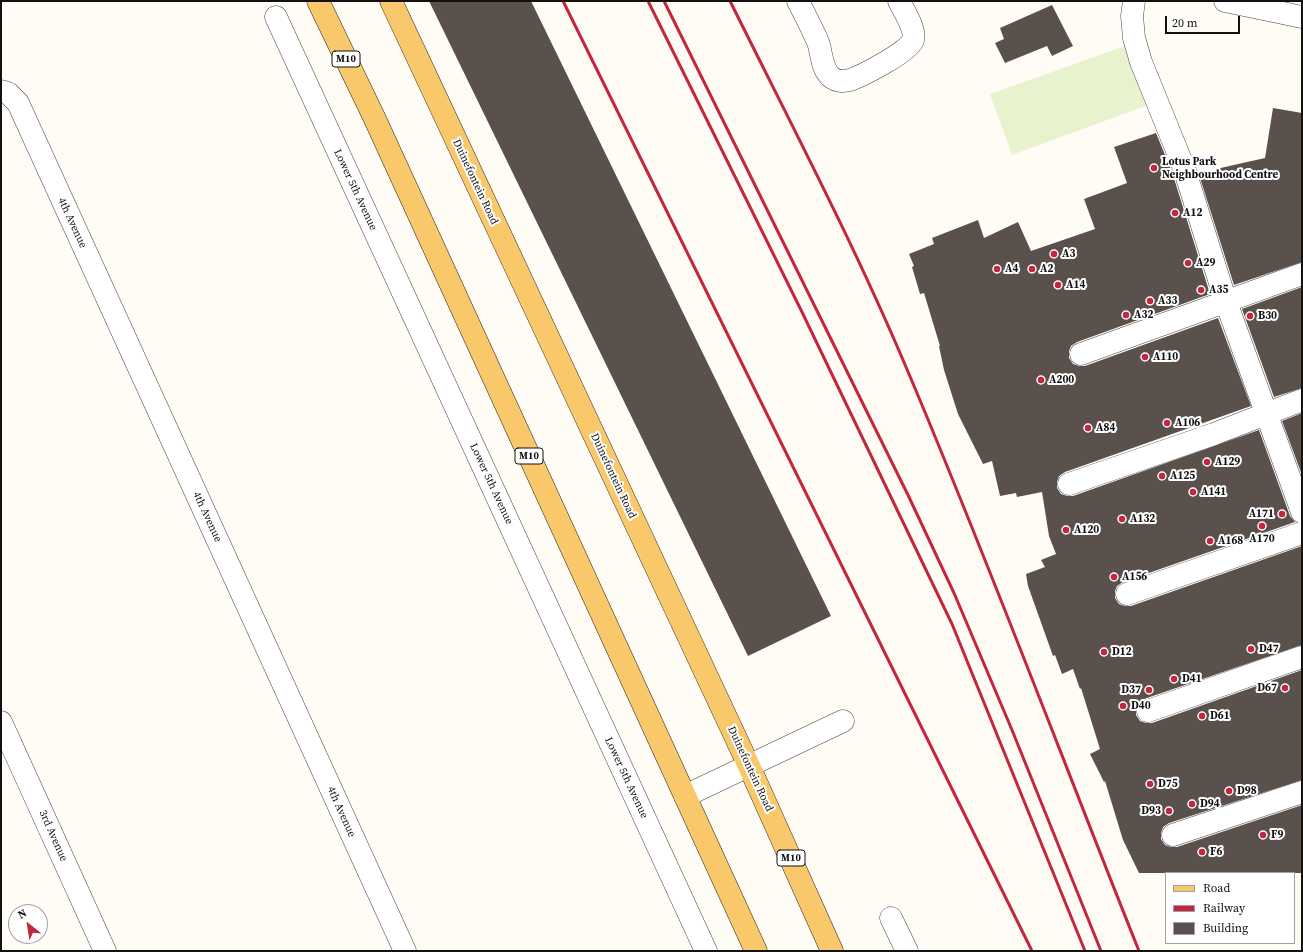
<!DOCTYPE html>
<style>
body{margin:0}
#map{position:relative;width:1303px;height:952px;overflow:hidden;background:#fffcf5;font-family:"Source Serif 4",serif}
canvas{display:block}
.frame{position:absolute;inset:0;border:2px solid #111;pointer-events:none}
.legend{position:absolute;left:1165px;top:872px;width:130px;height:72px;box-sizing:border-box;background:#fff;border:1px solid #a0a0a0;margin:0;padding:5px 7px;list-style:none;font-size:12px;color:#111}
.legend li{display:flex;align-items:center;gap:8px;height:20px}
.legend b{width:20px;border:1px solid #a0a0a0}
.north{position:absolute;left:8px;top:904px;width:40px;height:40px;box-sizing:border-box;background:#fff;border:1px solid #a0a0a0;border-radius:50%;rotate:330deg;font-size:11px;font-weight:700;line-height:16px;text-align:center;color:#111}
.north::after{content:'';display:block;margin:auto;width:14px;height:18px;background:#c3263d;clip-path:polygon(50% 0,100% 100%,50% 72%,0 100%)}
.scale{position:absolute;left:1165px;top:16px;width:75px;height:18px;box-sizing:border-box;border:2px solid #111;border-top:0;padding-left:5px;font-size:12px;line-height:14px;white-space:nowrap;color:#111;-webkit-text-stroke:3px #fff;paint-order:stroke}
</style>
<div id="map">
<canvas width="1303" height="952"></canvas>
<div class="frame"></div>
<ul class="legend">
<li><b style="height:5px;background:#f9c86b"></b>Road</li>
<li><b style="height:5px;background:#c3263d"></b>Railway</li>
<li><b style="height:11px;background:#5a514d"></b>Building</li>
</ul>
<div class="north">N</div>
<div class="scale">20 m</div>
</div>
<script>
const context = document.querySelector('canvas').getContext('2d');
context.lineJoin = 'round';
function fillPath(path, color) { context.fillStyle = color; context.fill(path, 'evenodd'); }
function strokePath(path, color, width, dash) { context.strokeStyle = color; context.lineWidth = width; context.lineCap = dash ? 'butt' : 'round'; context.setLineDash(dash || []); context.stroke(path); }
function write(font, color, halo, rows, align = 'center') {
  context.font = font + ' "Source Serif 4",serif'; context.lineWidth = 4; context.setLineDash([]); context.textBaseline = 'middle'; context.strokeStyle = halo; context.fillStyle = color; for (const [text, x, y, turn = 0] of rows) {
    context.save(); context.translate(x, y); context.rotate((+turn || 0) * Math.PI / 180); context.textAlign = isNaN(turn) ? turn : align; if (halo) context.strokeText(text, 0, 0); context.fillText(text, 0, 0); context.restore();
  }
}
fillPath(new Path2D(`
 M1125,46L1148,105L1012,155L990,94Z`), '#e9f2cf');
fillPath(new Path2D(`
 M429,1H531L831,616L748,656Z
 M1052,5L1073,46L1052,56L1047,46L1005,63L995,43L1004,39L1000,28Z
 M1273,108L1302,113V262L1234,285L1200,178L1217,173L1216,169L1265,158Z
 M1156,133L1172,172L1210,294L1077,342L1071,346L1069,351V358L1073,364L1079,366H1085L1218,318L1251,406L1065,472L1059,476L1057,482V488L1061,494L1067,496H1073L1259,430L1290,516L1295,522L1123,582L1117,586L1115,591V598L1119,604L1125,606H1131L1302,546V645L1144,699L1138,703L1136,709V715L1140,721L1146,723H1152L1302,670V780L1169,823L1163,827L1161,833V839L1165,845L1171,847H1177L1302,805V873H1139L1123,840L1105,781L1104,782L1090,754L1100,749L1081,688L1080,689L1073,669L1062,674L1055,655L1053,656L1028,586L1026,574L1045,567L1041,560L1056,554L1049,536L1042,492L1017,497L1016,493L1000,496L992,461L983,464L958,414L944,370L939,346H940L924,293L920,294L912,267L914,266L909,254L934,244L932,238L978,220L984,238L1018,222L1031,251L1095,229L1084,199L1127,183L1114,147Z
 M1302,287V388L1274,397L1242,309Z
 M1302,413V475L1282,421Z`), '#5a514d');
const minor = new Path2D(`
 M798,1C805,15 812,28 818,42C822,53 821,67 830,76C835,81 843,82 850,80C862,76 910,51 913,40C916,29 904,11 899,1
 M1134,1L1132,16L1134,38L1141,62L1184,168L1226,302L1302,512
 M1225,1L1302,17
 M276,17L706,951
 M1,91L8,93L18,103L405,951
 M1081,354L1302,274
 M1069,484L1214,434L1302,400
 M1127,594L1302,533
 M1148,711L1302,657
 M1,722L105,951
 M685,796L843,721
 M1173,835L1302,792
 M891,918L907,951`);
const major = new Path2D(`
 M318,1L374,117L756,951
 M391,1L749,766L832,951`);
strokePath(minor, '#444', 23);
strokePath(major, '#222', 23);
strokePath(minor, '#fff', 22);
strokePath(major, '#f9c86b', 22);
strokePath(new Path2D(`
 M563,1L1032,951
 M648,1L801,310L952,624L1085,951
 M664,1L908,495L954,593L1012,730L1101,951
 M730,1C790,122 853,242 906,367C988,560 1061,756 1139,951`), '#c3263d', 3);
for (const [x, y, r, color] of [
 [1154,168,4,"#c3263d"],
 [1175,213,4,"#c3263d"],
 [1054,254,4,"#c3263d"],
 [1188,263,4,"#c3263d"],
 [997,269,4,"#c3263d"],
 [1032,269,4,"#c3263d"],
 [1058,285,4,"#c3263d"],
 [1201,290,4,"#c3263d"],
 [1150,301,4,"#c3263d"],
 [1126,315,4,"#c3263d"],
 [1250,316,4,"#c3263d"],
 [1145,357,4,"#c3263d"],
 [1041,380,4,"#c3263d"],
 [1167,423,4,"#c3263d"],
 [1088,428,4,"#c3263d"],
 [1207,462,4,"#c3263d"],
 [1162,476,4,"#c3263d"],
 [1193,492,4,"#c3263d"],
 [1282,514,4,"#c3263d"],
 [1122,519,4,"#c3263d"],
 [1262,526,4,"#c3263d"],
 [1066,530,4,"#c3263d"],
 [1210,541,4,"#c3263d"],
 [1114,577,4,"#c3263d"],
 [1251,649,4,"#c3263d"],
 [1104,652,4,"#c3263d"],
 [1174,679,4,"#c3263d"],
 [1285,688,4,"#c3263d"],
 [1149,690,4,"#c3263d"],
 [1123,706,4,"#c3263d"],
 [1202,716,4,"#c3263d"],
 [1150,784,4,"#c3263d"],
 [1229,791,4,"#c3263d"],
 [1192,804,4,"#c3263d"],
 [1169,811,4,"#c3263d"],
 [1263,835,4,"#c3263d"],
 [1202,852,4,"#c3263d"]
]) { const dot = new Path2D(); dot.arc(x, y, r, 0, 2 * Math.PI); context.fillStyle = color; context.fill(dot); strokePath(dot, '#fff', 1.5); }
for (const [x, y, w] of [
 [346,59,28],
 [529,456,28],
 [791,858,28]
]) { const box = new Path2D(); box.roundRect(x - w / 2, y - 8, w, 16, 3); context.fillStyle = '#fff'; context.fill(box); strokePath(box, '#111', 1); }
write('bold 10px', '#111', null, [
 ["M10",346,59],
 ["M10",529,456],
 ["M10",791,858]
]);
write('bold 11px', '#111', '#fff', [
 ["Lotus Park",1162,162],
 ["Neighbourhood Centre",1162,175],
 ["A12",1183,213],
 ["A3",1062,254],
 ["A29",1196,263],
 ["A4",1005,269],
 ["A2",1040,269],
 ["A14",1066,285],
 ["A35",1209,290],
 ["A33",1158,301],
 ["A32",1134,315],
 ["B30",1258,316],
 ["A110",1153,357],
 ["A200",1049,380],
 ["A106",1175,423],
 ["A84",1096,428],
 ["A129",1215,462],
 ["A125",1170,476],
 ["A141",1201,492],
 ["A171",1274,514,"right"],
 ["A132",1130,519],
 ["A120",1074,530],
 ["A170",1262,539,"center"],
 ["A168",1218,541],
 ["A156",1122,577],
 ["D47",1259,649],
 ["D12",1112,652],
 ["D41",1182,679],
 ["D67",1277,688,"right"],
 ["D37",1141,690,"right"],
 ["D40",1131,706],
 ["D61",1210,716],
 ["D75",1158,784],
 ["D98",1237,791],
 ["D94",1200,804],
 ["D93",1161,811,"right"],
 ["F9",1271,835],
 ["F6",1210,852]
], 'left');
write('11px', '#111', '#fff', [
 ["Duinefontein Road",475,182,65],
 ["Lower 5th Avenue",355,190,65],
 ["4th Avenue",72,223,65],
 ["Duinefontein Road",613,476,65],
 ["Lower 5th Avenue",491,484,65],
 ["4th Avenue",207,517,65],
 ["Duinefontein Road",750,769,65],
 ["Lower 5th Avenue",626,778,65],
 ["4th Avenue",341,812,66],
 ["3rd Avenue",53,836,66]
]);
</script>
